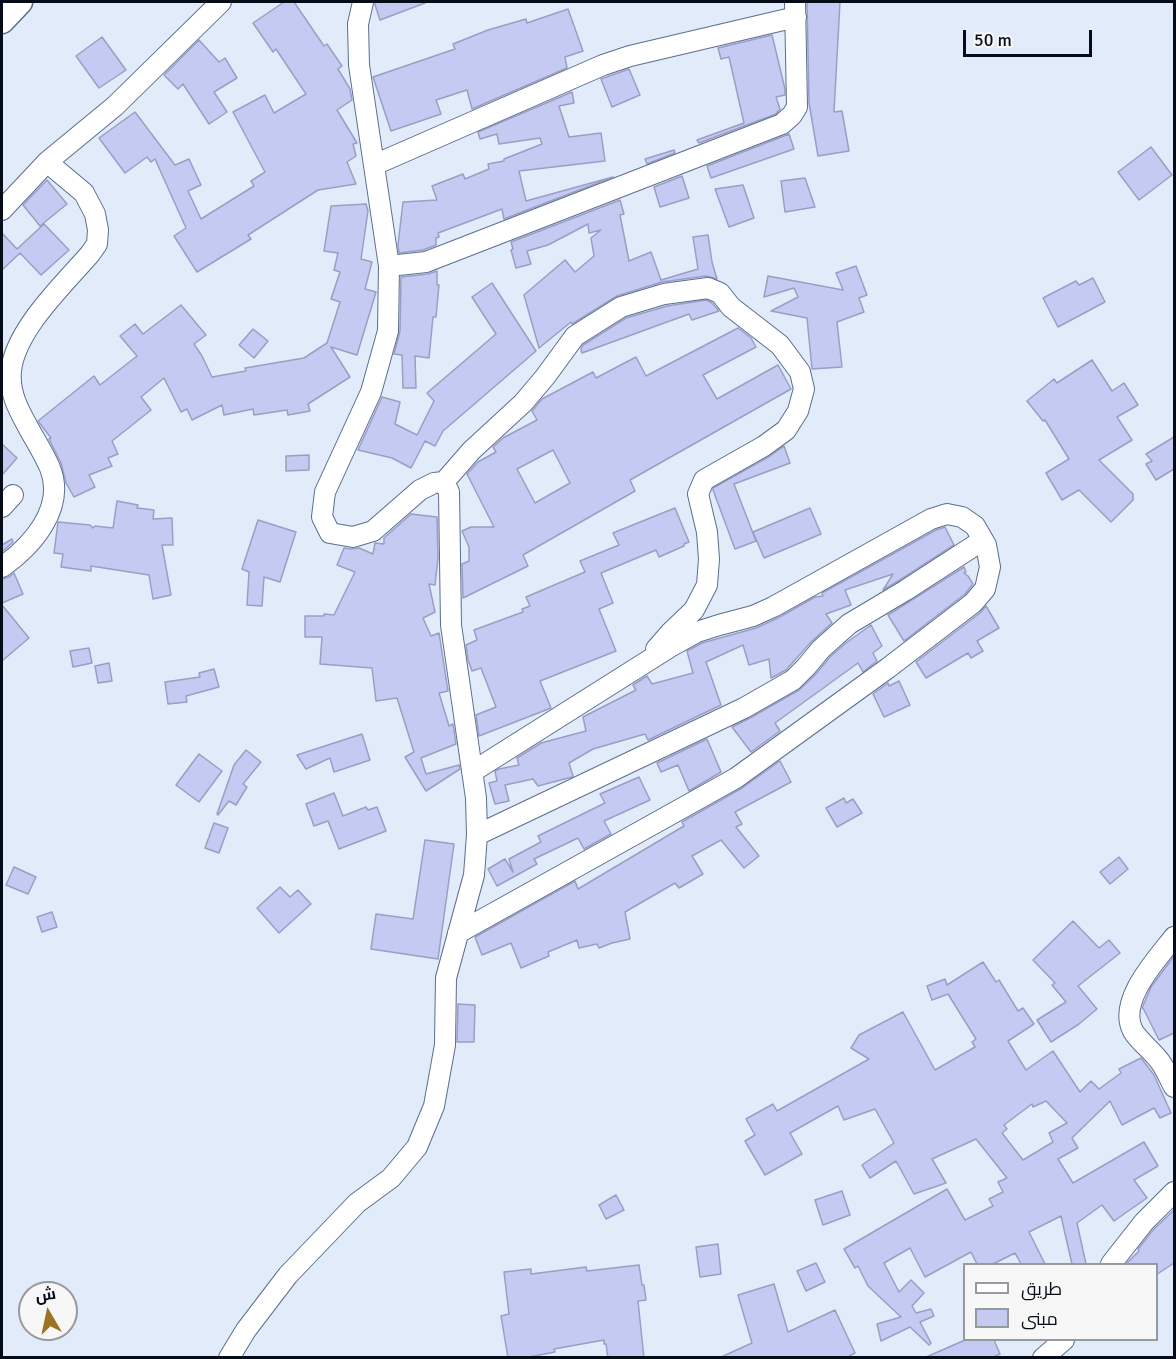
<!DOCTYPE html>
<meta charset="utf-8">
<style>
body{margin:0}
#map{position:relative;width:1176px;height:1359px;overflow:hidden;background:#e2ebfa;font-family:Signika,Cairo,sans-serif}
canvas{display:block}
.frame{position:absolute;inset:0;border:3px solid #050c18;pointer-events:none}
.legend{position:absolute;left:963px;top:1263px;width:195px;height:78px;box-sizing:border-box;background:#f7f7f7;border:2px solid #96999e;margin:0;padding:8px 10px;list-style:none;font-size:18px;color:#050c18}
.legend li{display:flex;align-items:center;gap:12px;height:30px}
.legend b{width:30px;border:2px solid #96999e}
.north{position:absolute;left:18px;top:1281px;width:60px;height:60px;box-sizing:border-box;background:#f7f7f7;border:2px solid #96999e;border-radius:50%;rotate:351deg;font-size:16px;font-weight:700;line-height:24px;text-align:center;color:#050c18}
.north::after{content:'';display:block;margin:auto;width:21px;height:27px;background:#9d7322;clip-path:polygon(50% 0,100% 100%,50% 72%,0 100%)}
.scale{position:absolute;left:963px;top:30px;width:129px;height:27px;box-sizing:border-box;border:3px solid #050c18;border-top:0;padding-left:8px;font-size:18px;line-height:21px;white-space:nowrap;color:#050c18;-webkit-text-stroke:4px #f7f7f7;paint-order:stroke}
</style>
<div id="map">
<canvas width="1176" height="1359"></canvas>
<div class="frame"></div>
<ul class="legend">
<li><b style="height:8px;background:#fff"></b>طريق</li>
<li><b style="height:16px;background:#c5caf3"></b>مبنى</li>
</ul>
<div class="north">ش</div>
<div class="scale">50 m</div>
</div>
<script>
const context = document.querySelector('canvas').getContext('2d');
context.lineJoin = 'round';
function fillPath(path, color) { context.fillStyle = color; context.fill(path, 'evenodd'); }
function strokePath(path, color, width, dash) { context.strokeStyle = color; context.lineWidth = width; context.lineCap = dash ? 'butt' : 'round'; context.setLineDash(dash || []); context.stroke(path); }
const building = new Path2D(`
 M284,2H294L324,46L327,44L342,66L338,69L350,89L352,100L337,110L357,143L353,144L356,156L347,162L356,184L318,190L248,235L251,239L197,272L174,236L186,228L155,159L151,162L147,157L125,173L99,138L135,112L175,165L189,159L201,185L188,191L201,219L254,186L251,181L265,172L233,112L265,95L274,113L306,94L276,49L273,52L253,23Z
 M375,2H425V3L380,20L375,5Z
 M807,2H840L834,112L842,111L849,151L818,156L809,103Z
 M568,9L583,51L565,57L567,68L472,109L467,90L436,100L441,114L391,131L373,77L455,49L453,44L488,30L526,19L527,23Z
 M772,35L785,89V95L776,97L780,109L776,114L699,143L697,140L744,123L729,57L721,59L718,48Z
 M102,37L126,70L99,88L76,56Z
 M199,40L219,62L225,58L237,78L214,92L227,112L209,124L183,84L178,89L164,75Z
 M629,69L640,95L612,107L601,79Z
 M572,92L574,103L559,106L569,137L601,133L605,161L519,171L526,201L613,177L504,219L502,209L438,233L439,237L436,238V245L423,250L399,253L398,245L403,202L437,200L432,186L463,174L465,179L489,169L488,164L504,161V159L542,144L540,138L499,144L497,134L480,139L478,132Z
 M789,134L794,149L711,178L707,166Z
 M1151,147L1172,175L1139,200L1118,172Z
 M674,150L675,153L647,164L645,159Z
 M682,176L689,198L660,207L654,187Z
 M805,178L815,207L785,212L781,181Z
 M47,180L67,204L40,226L23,205Z
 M743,185L754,218L729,227L715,189Z
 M620,200L624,214L620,215L629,261L651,252L661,280L698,269L693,237L708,235L712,262L717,279L706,276L662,282L617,296L572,324L571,322L539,348L524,295L565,260L575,272L594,256L591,238L601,230L589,233L588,224L548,245L527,251L531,264L516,268L511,250L513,249L511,242Z
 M366,204L368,211L361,259L372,262L365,289L376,292L357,355L331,347L350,377L308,404L310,411L288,415L287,410L254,415L253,409L224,415L222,405L192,420L187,409L181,412L164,378L141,397L151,410L112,441L118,454L108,458L112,466L89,475L95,487L74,497L66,483L61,463L49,439L51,438L38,421L94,376L100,385L137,356L120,336L135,324L143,334L181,305L206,335L194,344L202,356L212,377L246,371L245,368L304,358L327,343L340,302L331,299L340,272L334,270L338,253L324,251L331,206Z
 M44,224L69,250L41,275L20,253L2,270V233L17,249Z
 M856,266L867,295L859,298L864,312L837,322L842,367L812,369L807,318L771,311L798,297L794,288L764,297L768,276L843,290L836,273Z
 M437,271V285H439L436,317H433L429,358L415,356L416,388H403L402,355L394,354L400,331L401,277L428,274Z
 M1093,278L1105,302L1058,327L1043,298L1076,281L1079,285Z
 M492,283L536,351L443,431L435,446L425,441L411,468L392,458L358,450L382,397L400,402L395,424L417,435L434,401L427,393L496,334L472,297Z
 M706,300L712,303L719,311L692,320L689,314L582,353L581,349L583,345L626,318L667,306Z
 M738,328L751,338L756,347L703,375L717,399L778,365L791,389L630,480L635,491L523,555L528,566L463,598L462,564L469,561V547L462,531L471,527H494L467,474L478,462L496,452L493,447L503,438L537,420L532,411L542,399L593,372L596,378L636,357L646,376ZM553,450L570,483L535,503L517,469Z
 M253,329L268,341L254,358L239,345Z
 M1092,360L1112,391L1124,383L1138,405L1117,417L1132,440L1099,460L1133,494V500L1111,522L1079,490L1062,500L1046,473L1069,459L1045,420L1043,421L1027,401L1054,379L1057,383Z
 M1174,437V469L1156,480L1146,464L1152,461L1146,454Z
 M2,444L17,458L2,475Z
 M784,446L790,463L734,484L756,541L735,549L713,490V488L770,456Z
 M309,455V470L286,471V456Z
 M117,501L138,505L137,508L154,510L153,519L172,518L173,545H162L171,595L153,599L149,575L91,566V571L61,567L63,554L54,553L58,522L90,525L93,528L95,526L113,528Z
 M675,508L689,542L684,544V546L659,557L656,550L601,573L613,603L599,609L616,651L540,681L551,708L479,736L476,715L496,707L481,668L472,671L468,660L466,645L477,640L474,630L523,612L522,609L530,606L526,597L585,572L580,561L619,545L613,533Z
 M810,508L821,534L764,558L753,532Z
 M411,514L437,517L438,558L435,585L429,584L435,612L423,618L431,636L439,633L448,691L439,693L449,726L453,724L456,744L421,758L426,774L459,765L460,769L426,791L405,757L414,752L397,698L376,701L372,668L320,664L322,637H305V616H324V614L334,615L355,572L337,565L344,548L351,549L359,548L373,554L375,543L384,544V538Z
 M258,520L296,532L280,582L264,577L262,606L247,605L249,572L242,569Z
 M945,527L954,545L900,580L883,590L893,574L845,590L851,605L826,614L832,623L812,641L786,670L771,678L769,659L749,665L743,645L706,662L721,705L648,740L645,734L593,749L569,763L573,776L572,777L538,786L533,779L505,785L509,801L495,804L489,783L497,781L495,771L499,769L519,765L517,758L541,743L586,731L583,717L636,690L633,685L647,676L652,684L693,673L687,651L702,643L756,628L778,618L815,597L823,596L822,593L936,530Z
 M12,539L13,542L2,552V545Z
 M964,567L966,572L964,573L968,576L973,584L965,594L904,641L888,615Z
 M14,573L23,594L2,603V579L9,577Z
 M2,605L29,638L2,661Z
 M986,606L999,628L977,641L983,651L971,658L968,653L926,678L916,662L980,613Z
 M871,625L882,646L873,653L877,661L863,672L858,663L775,723L780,731L751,752L732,727L750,718L799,690L815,675L830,657L846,643Z
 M89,648L92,663L73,667L70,651Z
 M109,663L112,681L98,683L95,666Z
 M214,669L219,687L186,696L187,702L168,704L165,682L200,677L199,673Z
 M899,681L910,705L884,717L873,694L888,683L889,686Z
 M362,734L370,760L334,772L330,758L306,769L297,755Z
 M707,739L721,772L689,791L678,765L661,772L657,763Z
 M246,750L261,762L243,784L247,787L236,805L229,801L218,815L217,814L234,765Z
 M199,754L222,771L199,802L176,785Z
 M780,761L791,782L735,812L742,824L736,827L759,856L744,868L721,840L692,856L703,874L679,888L675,883L625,912L630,939L612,943L599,948L597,944L579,948L577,940L548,952L549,956L521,968L511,943L482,955L475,937L575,881L578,889L684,826L682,822L742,788Z
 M639,777L650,800L604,821L611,834L584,849L578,838L534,859L537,864L497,886L488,869L505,859L513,872L509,859L541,842L538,836L605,803L600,794Z
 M334,793L343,816L366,807L368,810L377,807L386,831L339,849L328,821L314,826L306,804Z
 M844,798L846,803L853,799L862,813L837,827L826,808Z
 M214,823L228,828L219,853L205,848Z
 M425,840L454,844L438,959L371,949L376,914L413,919Z
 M1119,857L1128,869L1110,884L1100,872Z
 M14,867L36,877L28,894L6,885Z
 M280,887L290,897L298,890L311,904L279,933L257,908Z
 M52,912L57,927L42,932L37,917Z
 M1073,921L1099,948L1109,940L1120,953L1078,986L1097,1009L1079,1024L1051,1042L1037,1020L1066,1002L1052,985L1055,983L1033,960Z
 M1174,956V1033L1159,1040L1143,1008H1142L1151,987Z
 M983,962L996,982L999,980L1018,1011L1023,1008L1034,1024L1008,1041L1026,1070L1053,1051L1080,1092L1091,1081L1099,1089L1121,1073L1119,1069L1141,1058L1154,1075L1171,1113L1160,1118L1154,1108L1122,1125L1110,1101L1072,1138L1078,1148L1058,1159L1073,1183L1144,1142L1158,1166L1134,1180L1147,1198L1114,1221L1102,1205L1077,1223L1086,1264H1072L1061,1216L1029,1232L1045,1264H1021L1015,1253L993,1264H977L971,1252L925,1277L910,1248L884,1263L899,1292L911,1280L924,1293L912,1306L916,1313L931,1309L934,1316L920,1322L931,1343L929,1345L910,1327L881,1341L877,1324L901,1317L868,1286L858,1266L855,1268L844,1249L947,1189L965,1220L993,1206L989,1199L1003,1192L998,1182L1007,1178L976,1139L932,1159L946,1183L914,1194L896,1161L870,1178L862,1165L894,1143L875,1109L844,1120L838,1106L790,1133L802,1154L765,1175L745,1141L755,1135L746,1119L773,1104L777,1111L869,1059L851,1048L859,1035L903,1012L935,1070L975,1047L972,1042L976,1039L948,994L932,1000L927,986L945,979L947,985ZM1046,1101L1067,1123L1049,1133L1053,1142L1023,1160L1002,1133L1007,1129L1004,1125L1032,1104L1033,1107Z
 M458,1004L475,1005L474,1042H457Z
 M842,1191L850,1215L823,1225L815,1200Z
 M616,1195L624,1210L606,1219L599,1205Z
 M1174,1210V1263L1156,1275V1264H1126L1139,1251L1138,1249L1153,1230Z
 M718,1244L721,1274L700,1277L696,1247Z
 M816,1263L825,1282L806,1291L797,1271Z
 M639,1265L642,1285H644L646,1300L638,1301L644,1358H608L606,1344H604V1340L554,1349L555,1352L524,1358H508L501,1316L509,1314L504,1272L531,1269V1274L586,1267L587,1271Z
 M774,1284L788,1332L835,1310L855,1353L846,1358H719L752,1343L738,1295Z
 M965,1340H994L1000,1354L992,1358H924Z`);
fillPath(building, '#c5caf3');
strokePath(building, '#9a9ec5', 1.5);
const minor = new Path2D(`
 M374,165L603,65L630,56L796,17
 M2,210L47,162L115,106L221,2
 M389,266L426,262L782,124L792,115L797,107L795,2
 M444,482L472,450L523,403L545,377L575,336L621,307L664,294L708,288L720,293L731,307L780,345L800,372L804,389L798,411L786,430L764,446L704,480L698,494L707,532L709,559L707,585L694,610L670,633L656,649
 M2,507L13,495
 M2,567C32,546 66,508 50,468C44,454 35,440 28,427C18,409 9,392 11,371C15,330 64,284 90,254L97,244L98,230L95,214L84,193L47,162
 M477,835L744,708L793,680L806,667L821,649L849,624L906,590L983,540
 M458,933L736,778L888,668L973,603L985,589L990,567L986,545L975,526L962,517L947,514L931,519L773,607L753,616L719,625L697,632L670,647L472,772
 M1174,937C1157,959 1117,1001 1133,1031C1139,1041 1150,1049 1158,1059C1165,1067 1169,1078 1174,1087
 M1111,1264L1144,1222L1174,1192
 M229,1358L246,1330L288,1275L357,1203L391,1178L417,1147L434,1106L445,1045L446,978L474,875L477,835L476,798L451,625L449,492L444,482L434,483L420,490L373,531L353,537L330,533L322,517L325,492L371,392L388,331L389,266L359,65L358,24L363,2
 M1043,1358L1064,1340`);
const tertiary = new Path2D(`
 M2,21L20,2`);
strokePath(minor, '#5a6e8f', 22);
strokePath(tertiary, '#5a6e8f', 27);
strokePath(minor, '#fff', 20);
strokePath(tertiary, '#fff', 24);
</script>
